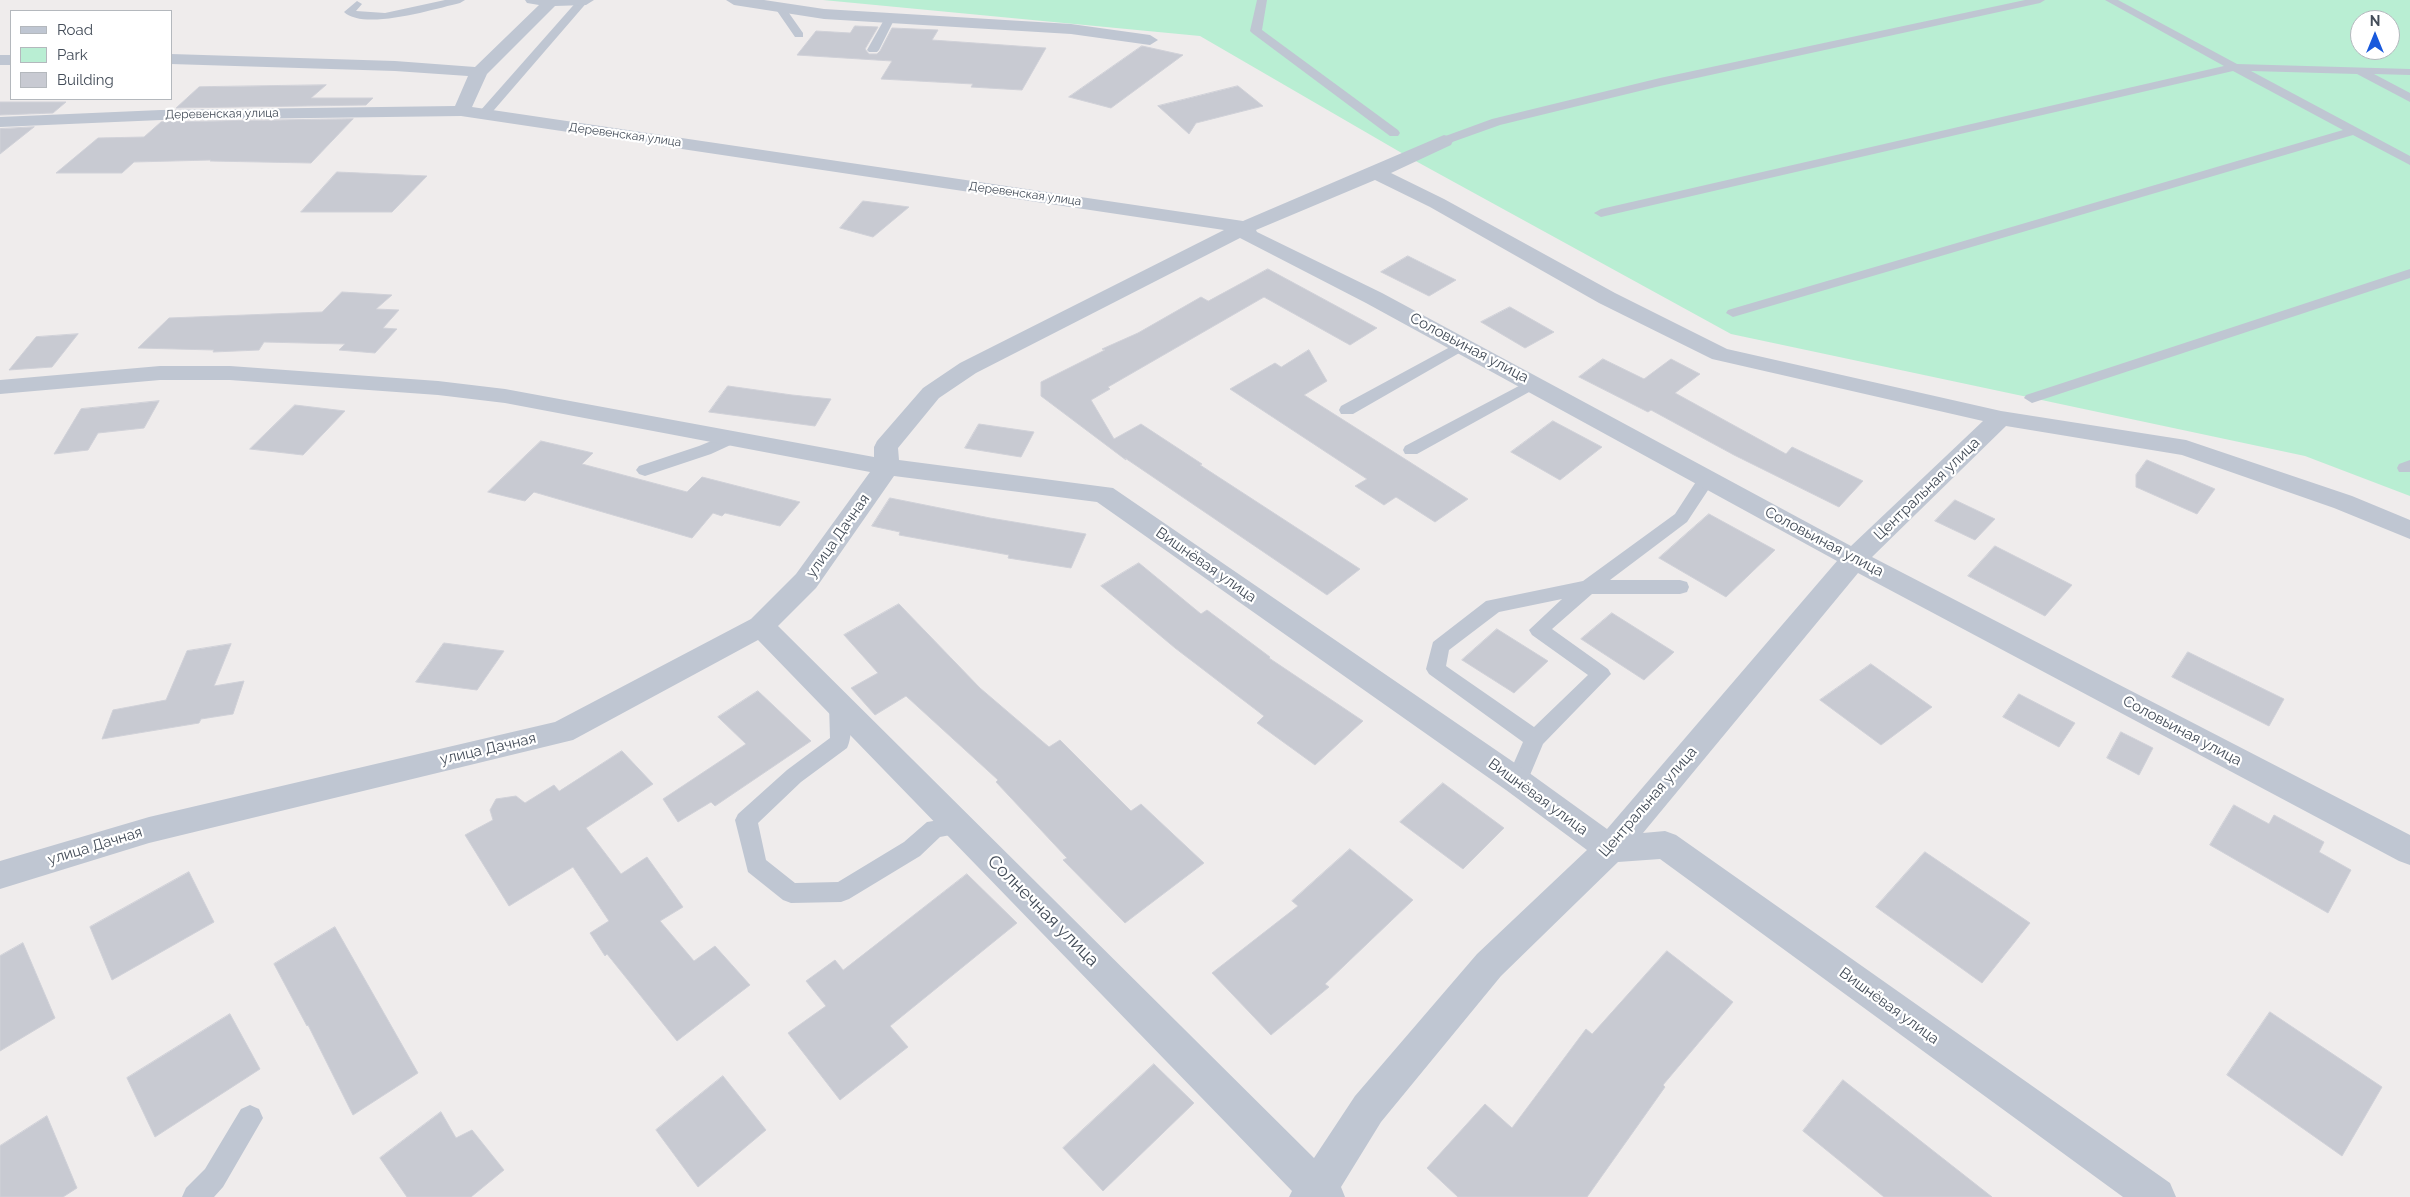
<!DOCTYPE html>
<meta charset="utf-8">
<style>
body{margin:0}
#map{position:relative;width:2410px;height:1197px;overflow:hidden;background:#efecec;font-family:Raleway,sans-serif}
canvas{display:block}
.legend{position:absolute;left:10px;top:10px;width:162px;height:90px;box-sizing:border-box;background:#fff;border:1px solid #b4b8bd;margin:0;padding:6px 9px;list-style:none;font-size:15px;color:#444d59}
.legend li{display:flex;align-items:center;gap:10px;height:25px}
.legend b{width:25px;border:1px solid #b4b8bd}
.north{position:absolute;left:2350px;top:10px;width:50px;height:50px;box-sizing:border-box;background:#fff;border:1px solid #b4b8bd;border-radius:50%;rotate:0deg;font-size:14px;font-weight:700;line-height:20px;text-align:center;color:#444d59}
.north::after{content:'';display:block;margin:auto;width:18px;height:22px;background:#1959dc;clip-path:polygon(50% 0,100% 100%,50% 72%,0 100%)}
</style>
<div id="map">
<canvas width="2410" height="1197"></canvas>
<ul class="legend">
<li><b style="height:6px;background:#bfc6d2"></b>Road</li>
<li><b style="height:14px;background:#b9eed3"></b>Park</li>
<li><b style="height:14px;background:#c8cad2"></b>Building</li>
</ul>
<div class="north">N</div>
</div>
<script>
const context = document.querySelector('canvas').getContext('2d');
context.lineJoin = 'round';
function fillPath(path, color) { context.fillStyle = color; context.fill(path, 'evenodd'); }
function strokePath(path, color, width, dash) { context.strokeStyle = color; context.lineWidth = width; context.lineCap = dash ? 'butt' : 'round'; context.setLineDash(dash || []); context.stroke(path); }
function write(font, color, halo, rows, align = 'center') {
  context.font = font + ' Raleway,sans-serif'; context.lineWidth = 4.5; context.setLineDash([]); context.textBaseline = 'middle'; context.strokeStyle = halo; context.fillStyle = color; for (const [text, x, y, turn = 0] of rows) {
    context.save(); context.translate(x, y); context.rotate((+turn || 0) * Math.PI / 180); context.textAlign = isNaN(turn) ? turn : align; if (halo) context.strokeText(text, 0, 0); context.fillText(text, 0, 0); context.restore();
  }
}
fillPath(new Path2D(`
 M823,0H2410V496L2305,456L1731,334L1412,159L1200,36ZM2360,20H2390V50H2360Z`), '#b9eed3');
const building = new Path2D(`
 M855,26L878,27L865,49L869,54H877L880,51L892,28L938,30L932,40L1046,48L1022,90L971,87L973,84L881,79L892,61L797,55L816,31L850,33Z
 M1142,46L1183,55L1111,108L1069,97Z
 M326,85L311,98H373L366,105L176,108L199,87Z
 M1238,86L1263,106L1196,123L1189,134L1158,106Z
 M0,102H66L53,113L0,115Z
 M353,119L311,163L210,161L211,160L134,162L122,173H56L98,138L144,137L161,122Z
 M34,127L0,154V129Z
 M337,172L427,176L392,212H301Z
 M863,201L909,207L873,237L840,228Z
 M1408,256L1456,280L1429,296L1381,272Z
 M1268,269L1377,328L1350,345L1264,297L1108,387L1110,389L1091,400L1114,439L1141,424L1202,464L1200,465L1360,569L1327,595L1125,458L1126,460L1041,396V382L1105,350L1102,349L1138,333L1201,297L1208,301Z
 M342,292L392,295L376,309L399,310L383,328L397,329L375,353L339,350L345,344L264,342L259,350L213,352L214,350L138,348L169,318L322,312Z
 M1510,307L1554,332L1525,348L1481,322Z
 M78,334L52,367L9,370L36,337Z
 M1309,350L1327,381L1304,395L1468,499L1435,522L1396,497L1384,505L1355,486L1367,479L1230,389L1275,363L1281,367Z
 M1603,359L1644,379L1671,359L1700,374L1675,393L1786,454L1792,447L1863,481L1839,507L1734,455L1651,410L1648,412L1579,377Z
 M728,386L792,395L831,399L815,426L709,412Z
 M159,401L144,428L98,433L88,450L54,454L81,409Z
 M295,405L345,411L303,455L250,449Z
 M1553,421L1602,447L1560,480L1511,452Z
 M979,424L1034,432L1021,457L965,448Z
 M541,441L593,453L582,464L687,492L702,477L800,502L780,526L725,513L722,516L713,513L692,538L534,492L525,501L488,492Z
 M2147,460L2215,489L2197,514L2136,487V475Z
 M890,498L990,518L1086,534L1071,568L1008,558L1009,555L899,535L900,532L872,526Z
 M1955,500L1995,519L1975,540L1935,521Z
 M1709,514L1775,550L1726,597L1659,558Z
 M1995,546L2072,585L2045,616L1968,576Z
 M1139,563L1201,614L1207,610L1270,657L1269,658L1363,721L1315,765L1257,723L1264,716L1175,648L1101,586Z
 M899,604L980,688L1049,747L1060,740L1131,811L1141,804L1204,863L1125,923L1063,860L1067,858L996,782L998,780L906,696L875,715L851,688L878,673L844,635Z
 M1612,613L1674,652L1644,680L1581,639Z
 M1497,629L1548,661L1514,693L1462,660Z
 M444,643L504,651L477,690L416,682Z
 M231,644L214,686L244,681L233,714L201,719L199,723L102,739L113,710L166,700L187,651Z
 M2188,652L2284,699L2269,726L2172,677Z
 M1871,664L1932,707L1881,745L1820,700Z
 M758,691L811,741L715,806L711,802L678,822L663,799L746,744L718,717Z
 M2019,694L2075,723L2059,747L2003,717Z
 M2121,732L2153,748L2139,775L2107,758Z
 M622,751L653,784L586,828L621,874L647,857L683,907L660,921L694,961L715,946L750,985L677,1041L607,954L605,956L590,933L609,921L573,867L509,906L465,835L493,820L490,810L496,799L516,796L525,803L554,785L559,791Z
 M1443,783L1504,828L1463,869L1400,822Z
 M2234,805L2269,824L2274,815L2324,842L2319,852L2351,870L2328,913L2210,845Z
 M1350,849L1413,900L1325,984L1329,987L1271,1035L1212,973L1298,906L1292,901Z
 M1925,852L2030,923L1982,983L1876,907Z
 M189,872L214,922L112,980L90,927Z
 M967,874L1017,923L890,1026L908,1047L840,1100L788,1033L826,1006L806,981L835,960L843,970Z
 M335,927L418,1073L353,1115L308,1025L307,1026L274,964Z
 M23,943L55,1018L0,1051V956Z
 M1667,951L1733,1002L1663,1085L1665,1087L1587,1197H1458L1427,1168L1485,1104L1512,1128L1586,1029L1592,1034Z
 M2270,1012L2382,1087L2342,1156L2227,1075Z
 M230,1014L260,1069L155,1137L127,1078Z
 M1154,1064L1194,1103L1103,1191L1063,1148Z
 M723,1076L766,1130L698,1187L656,1130Z
 M1843,1080L1992,1197H1884L1803,1131Z
 M441,1112L456,1138L472,1130L504,1170L471,1197H407L380,1158Z
 M47,1116L77,1188L63,1197H0V1146Z`);
fillPath(building, '#c8cad2');
strokePath(building, '#d0d1d8', 1);
fillPath(new Path2D(`
 M445,0H465L460,3C434,9 364,31 344,12L357,1L362,4L356,11L385,13Z
 M578,0H589L488,117H480L478,114L480,111Z
 M1257,0H1267L1262,30L1398,130L1400,133L1398,136H1390L1252,33L1250,31Z
 M2025,0H2045L2040,3L1660,86L1500,125L1444,145L1438,141L1440,138L1492,119L1660,78Z
 M2105,0H2118L2237,64L2410,69V75L2374,74L2410,93V102L2357,74L2251,71L2410,156V165L2353,135L1733,317L1726,313L1728,310L2343,130L2233,71L1601,217L1594,213L1601,209L2224,66Z
 M780,5L784,6L803,33V37H795L775,8Z
 M890,15L895,18L879,50L877,52H869L867,50L885,18Z
 M2410,269V278L2038,401L2032,403L2024,398L2026,395Z
 M1463,340L1468,342L1471,345L1468,348L1353,414H1341L1339,410L1341,406Z
 M1534,378L1542,383L1540,386L1417,454H1405L1403,450L1405,446Z
 M731,433L737,434L739,438L737,442L711,454L645,476L639,474L636,470L639,466L699,446Z
 M2410,460V472H2399L2397,468L2399,464Z
 M1707,472L1713,474L1716,478L1687,522L1610,580H1680L1687,582L1689,587L1687,592L1680,594H1592L1552,629L1608,669L1611,674L1543,744L1525,787L1517,790L1509,787L1506,781L1523,742L1429,674L1426,669L1433,642L1486,601L1583,581L1675,514L1701,474ZM1562,599L1529,630L1532,635L1588,675L1534,727L1446,666L1449,650L1499,612Z
 M839,697L846,699C852,710 853,737 847,748L801,782L758,823L766,860L795,883L838,882L904,842L927,822L958,817L966,820L969,826L966,832L940,837L920,856L849,899L841,902L791,903L783,900L748,872L735,820L738,814L787,770L830,738L829,705L832,699Z
 M250,1105L259,1109L263,1118L223,1187L214,1197H182L186,1188L205,1169L241,1109Z`), '#bfc6d2');
fillPath(new Path2D(`
 M525,0H594L586,5L555,6L487,74L472,107L1243,221L1444,135L1451,137L1453,141L1451,145L1391,173L1444,199L1615,293L1727,349L2001,411L2186,440L2352,496L2410,520V539L2334,508L2182,455L2006,426L1872,557L2410,835V865L2399,861L1858,573L1643,833L1665,831L1676,835L2170,1183L2176,1197H2123L1660,859L1618,862L1501,976L1381,1122L1341,1187L1345,1197H1289L1292,1191L758,640L573,740L149,843L0,889V861L149,817L555,722L751,619L796,574L870,472L505,403L438,395L230,380H160L0,394V380L160,366H230L438,381L505,389L874,457V447L877,441L923,388L960,363L1224,230L461,116L161,120L0,127V117L161,110L455,106L468,76L395,71L171,64V54L395,61L475,67L539,5L527,3ZM1375,180L1430,207L1599,303L1712,359L1983,421L1851,546L1382,293L1257,232L1256,230ZM1240,238L1366,303L1837,561L1607,829L1528,772L1113,488L899,460L898,448L939,398L976,373ZM894,476L1097,502L1506,790L1587,850L1477,954L1355,1096L1314,1158L778,626L816,588Z
 M726,0H764L824,9L1071,24L1150,35L1158,40L1150,45L1071,34L824,19L734,5Z
 M0,55H11V65H0Z`), '#bfc6d2');
write('12px', '#444d59', '#fff', [
 ["Деревенская улица",222,114,-1],
 ["Деревенская улица",625,135,8],
 ["Деревенская улица",1025,194,8]
]);
write('15px', '#444d59', '#fff', [
 ["Соловьиная улица",1469,348,28],
 ["Центральная улица",1927,489,-44],
 ["улица Дачная",838,536,-55],
 ["Соловьиная улица",1824,542,28],
 ["Вишнёвая улица",1206,565,35],
 ["Соловьиная улица",2182,731,28],
 ["улица Дачная",488,749,-13],
 ["Вишнёвая улица",1538,797,36],
 ["Центральная улица",1648,802,-49],
 ["улица Дачная",95,846,-17],
 ["Вишнёвая улица",1889,1006,36]
]);
write('18px', '#444d59', '#fff', [
 ["Солнечная улица",1043,911,45]
]);
</script>
